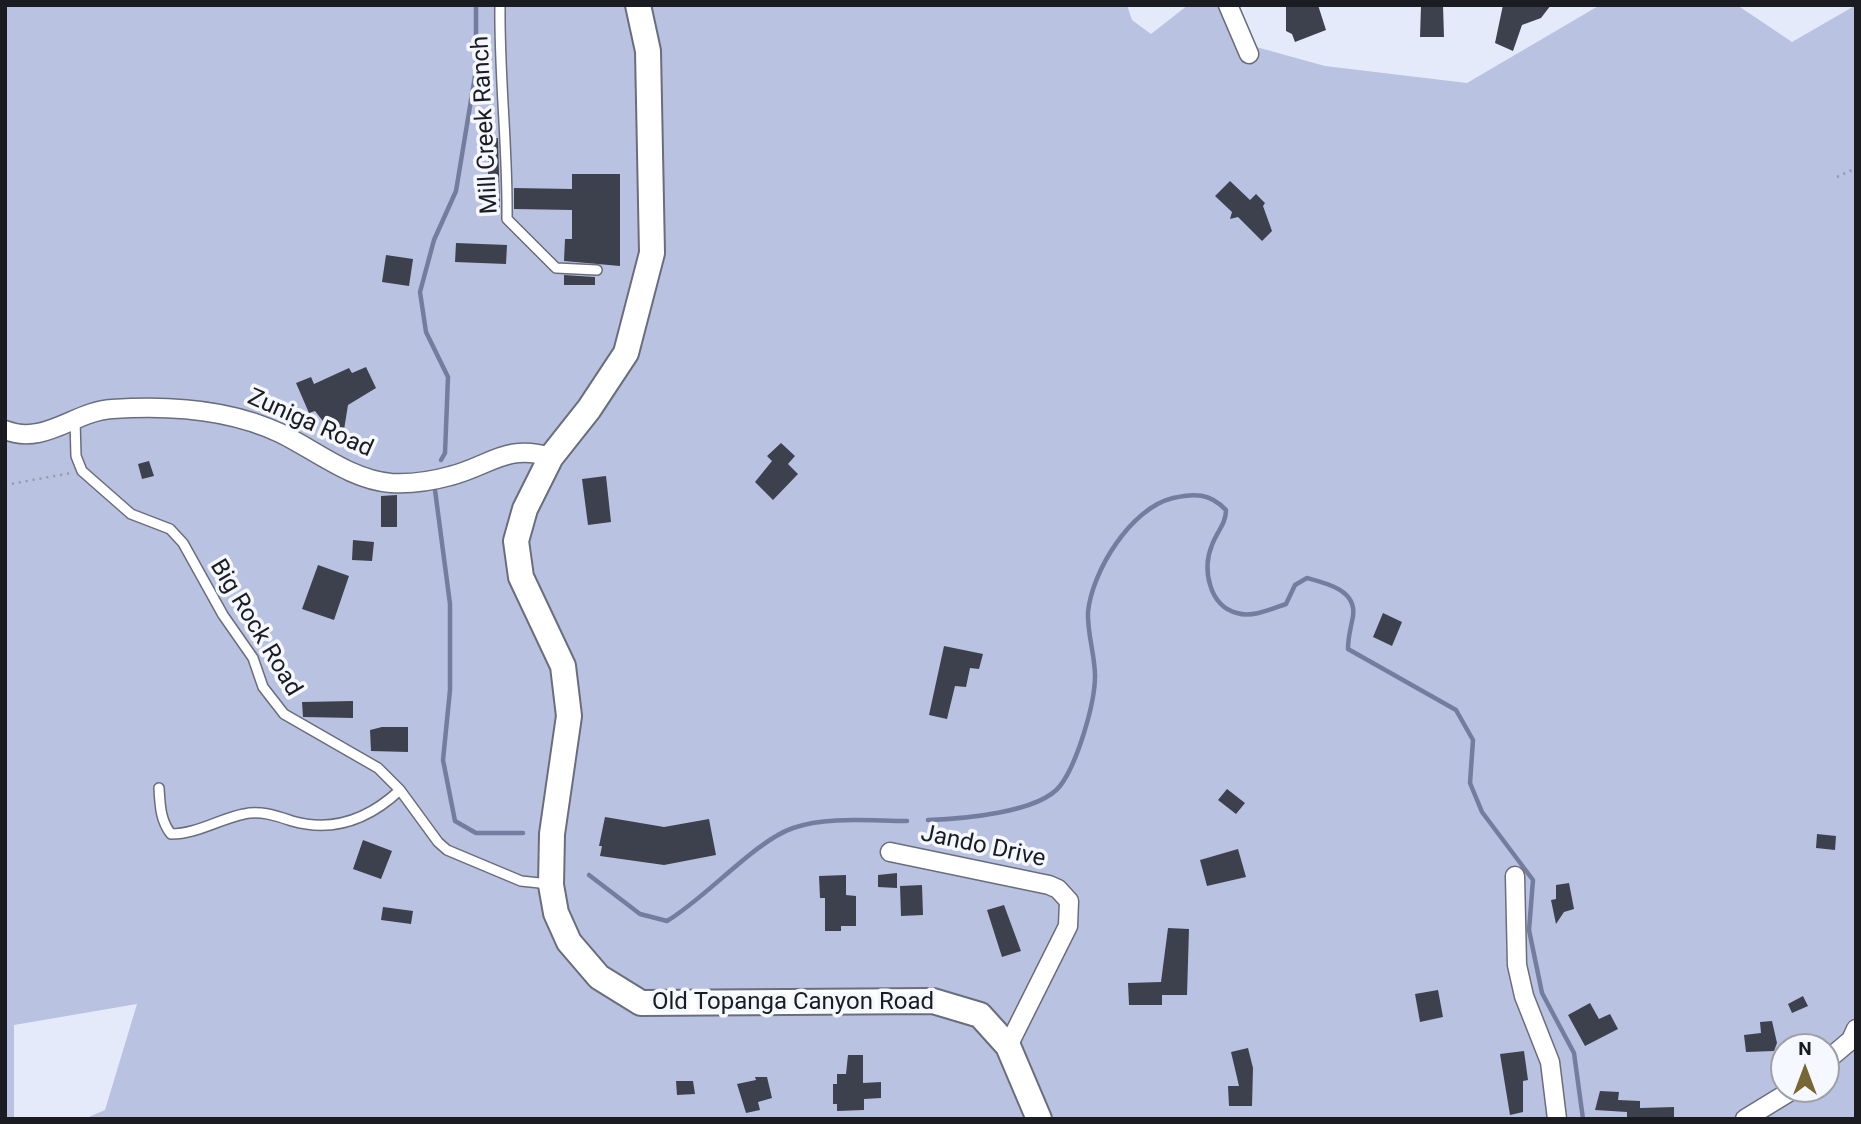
<!DOCTYPE html>
<style>
body{margin:0}
#map{position:relative;width:1861px;height:1124px;overflow:hidden;background:#e5eafb;font-family:Roboto,sans-serif}
canvas{display:block}
.frame{position:absolute;inset:0;border:7px solid #1a1c21;pointer-events:none}
.north{position:absolute;left:1770px;top:1033px;width:70px;height:70px;box-sizing:border-box;background:#f6f8ff;border:2px solid #9ea0a6;border-radius:50%;rotate:0deg;font-size:19px;font-weight:700;line-height:28px;text-align:center;color:#1a1c21}
.north::after{content:'';display:block;margin:auto;width:24px;height:32px;background:#776735;clip-path:polygon(50% 0,100% 100%,50% 72%,0 100%)}
</style>
<div id="map">
<canvas width="1861" height="1124"></canvas>
<div class="frame"></div>
<div class="north">N</div>
</div>
<script>
const context = document.querySelector('canvas').getContext('2d');
context.lineJoin = 'round';
function fillPath(path, color) { context.fillStyle = color; context.fill(path, 'evenodd'); }
function strokePath(path, color, width, dash) { context.strokeStyle = color; context.lineWidth = width; context.lineCap = dash ? 'butt' : 'round'; context.setLineDash(dash || []); context.stroke(path); }
function write(font, color, halo, rows, align = 'center') {
  context.font = font + ' Roboto,sans-serif'; context.lineWidth = 7; context.setLineDash([]); context.textBaseline = 'middle'; context.strokeStyle = halo; context.fillStyle = color; for (const [text, x, y, turn = 0] of rows) {
    context.save(); context.translate(x, y); context.rotate((+turn || 0) * Math.PI / 180); context.textAlign = isNaN(turn) ? turn : align; if (halo) context.strokeText(text, 0, 0); context.fillText(text, 0, 0); context.restore();
  }
}
fillPath(new Path2D(`
 M5,5H1127L1132,20L1151,34L1188,5H1228L1249,45L1325,66L1467,83L1600,5H1737L1792,42L1856,5V1119H84L105,1110L137,1004L14,1025V1119H5ZM1784,1047H1826V1089H1784Z`), '#b9c2e1');
strokePath(new Path2D(`
 M441,460L445,453L448,377L426,332L420,292L434,240L456,191L476,70V5
 M435,490L450,604V690L443,760L455,821L476,833H523
 M928,820C960,819 1039,813 1060,786C1077,764 1095,704 1095,676C1095,655 1087,633 1088,612C1092,571 1131,508 1173,498C1194,493 1210,493 1226,510C1226,524 1217,531 1212,545C1202,569 1209,606 1237,613C1253,618 1271,609 1286,604L1295,585L1307,578C1326,583 1357,590 1353,616C1351,628 1348,636 1348,649L1456,710L1473,740L1470,783L1482,812L1533,880L1529,930L1542,993L1574,1053L1583,1119
 M589,875L640,914L667,921C706,898 755,841 793,828C827,816 871,821 907,821`), '#747d9e', 4.5);
fillPath(new Path2D(`
 M1286,5H1318L1326,30L1295,42L1292,34L1286,31Z
 M1443,5L1444,37H1420L1421,6Z
 M1503,5H1551L1541,18L1522,25L1513,51L1495,43Z
 M488,138H498L500,209H488Z
 M572,174H620V266L564,261L565,239H572V210L514,209V188L572,189Z
 M1230,181L1250,200L1256,194L1265,203L1263,206L1272,231L1262,241L1238,217L1230,219L1232,212L1215,196Z
 M456,243L507,245L506,264L455,262Z
 M386,255L413,259L409,286L382,282Z
 M564,275L595,277V285H564Z
 M366,367L376,388L348,405L343,436L334,435L315,411L309,413L296,383L311,377L314,384L349,368L352,373Z
 M781,443L795,456L788,464L798,474L773,500L755,482L772,461L767,456Z
 M149,461L154,476L142,479L138,464Z
 M606,476L611,522L588,525L582,479Z
 M397,495V527H381V496Z
 M353,540L374,542L372,561L352,560Z
 M318,565L349,576L334,620L302,609Z
 M1383,613L1402,622L1392,646L1373,637Z
 M944,646L983,654L979,669L970,668L966,687L955,686L947,719L929,715Z
 M353,701V718L303,717L302,702Z
 M382,727H408V752L371,751L370,730Z
 M1227,789L1245,803L1236,814L1218,800Z
 M605,817L664,827L709,819L716,855L664,865L600,856L602,846H599Z
 M1817,834L1836,836L1835,850L1816,848Z
 M363,840L392,851L381,879L353,869Z
 M1238,849L1246,877L1207,886L1200,860Z
 M897,873V888L878,887V875Z
 M846,875V895L856,896V926H841V931H825V898H820L819,876Z
 M1569,883L1574,909L1564,912L1556,924L1551,900L1556,899V885Z
 M922,885L923,915L901,916L900,886Z
 M1004,905L1021,951L1002,957L987,910Z
 M383,907L413,911L411,924L381,920Z
 M1168,928L1189,929L1187,995H1162V1005H1129L1128,983L1161,982Z
 M1438,990L1443,1017L1420,1022L1415,994Z
 M1803,996L1808,1006L1792,1013L1788,1004Z
 M1590,1003L1599,1019L1610,1014L1618,1029L1585,1046L1568,1015Z
 M1772,1021L1777,1043L1774,1051L1746,1052L1744,1035L1761,1033L1760,1022Z
 M1248,1048L1253,1068L1252,1106H1229L1228,1086H1239L1231,1052Z
 M1524,1051L1528,1080L1523,1081V1112L1510,1115L1500,1054Z
 M848,1055H863V1083L881,1082V1098L864,1099V1110L837,1111V1104H833V1084H837V1074H846Z
 M755,1077H767L772,1098L758,1102L760,1110L746,1113L737,1084L756,1080Z
 M676,1081H693L695,1094L677,1095Z
 M1600,1091L1619,1092L1618,1100L1640,1101V1108L1674,1107V1119H1627V1112L1595,1110Z`), '#3d414e');
const lane = new Path2D(`
 M500,5C499,77 508,148 507,219L556,268L597,270
 M75,420L76,456L82,471L131,514L170,529L183,543L223,615L253,658L263,687L284,714L378,768L400,790L438,842L447,850L521,881L549,884
 M159,788C160,804 160,820 171,834C197,834 219,819 244,814C260,810 277,816 292,821C334,833 369,819 400,790`);
const street = new Path2D(`
 M1228,5L1249,54
 M5,430C44,446 75,411 112,409C168,405 229,409 280,433C315,450 351,480 391,483C410,484 432,481 450,476C490,466 506,443 551,457
 M890,852L1049,885L1058,889L1069,901L1068,926L1008,1046
 M1515,876L1517,965L1524,996L1550,1062L1557,1119
 M1826,1061L1851,1040L1856,1029
 M1745,1119L1794,1089`);
const secondary = new Path2D(`
 M638,5L648,51L652,253L626,353L589,409L551,457L525,509L516,541L521,577L563,666L569,716L552,834L551,885L556,913L569,942L599,977L641,1003L933,1001L980,1015L1008,1046L1039,1119`);
strokePath(lane, '#696e7c', 12);
strokePath(street, '#696e7c', 21);
strokePath(secondary, '#696e7c', 28);
strokePath(new Path2D(`
 M1837,177L1856,168
 M5,485L71,473`), '#9599a5', 2.5, [2, 5]);
strokePath(lane, '#fff', 9);
strokePath(street, '#fff', 18);
strokePath(secondary, '#fff', 24);
write('24px', '#1a1c21', '#f6f8ff', [
 ["Mill Creek Ranch",486,125,-93],
 ["Zuniga Road",310,424,24],
 ["Big Rock Road",255,628,59],
 ["Jando Drive",983,847,12],
 ["Old Topanga Canyon Road",793,1003]
]);
</script>
